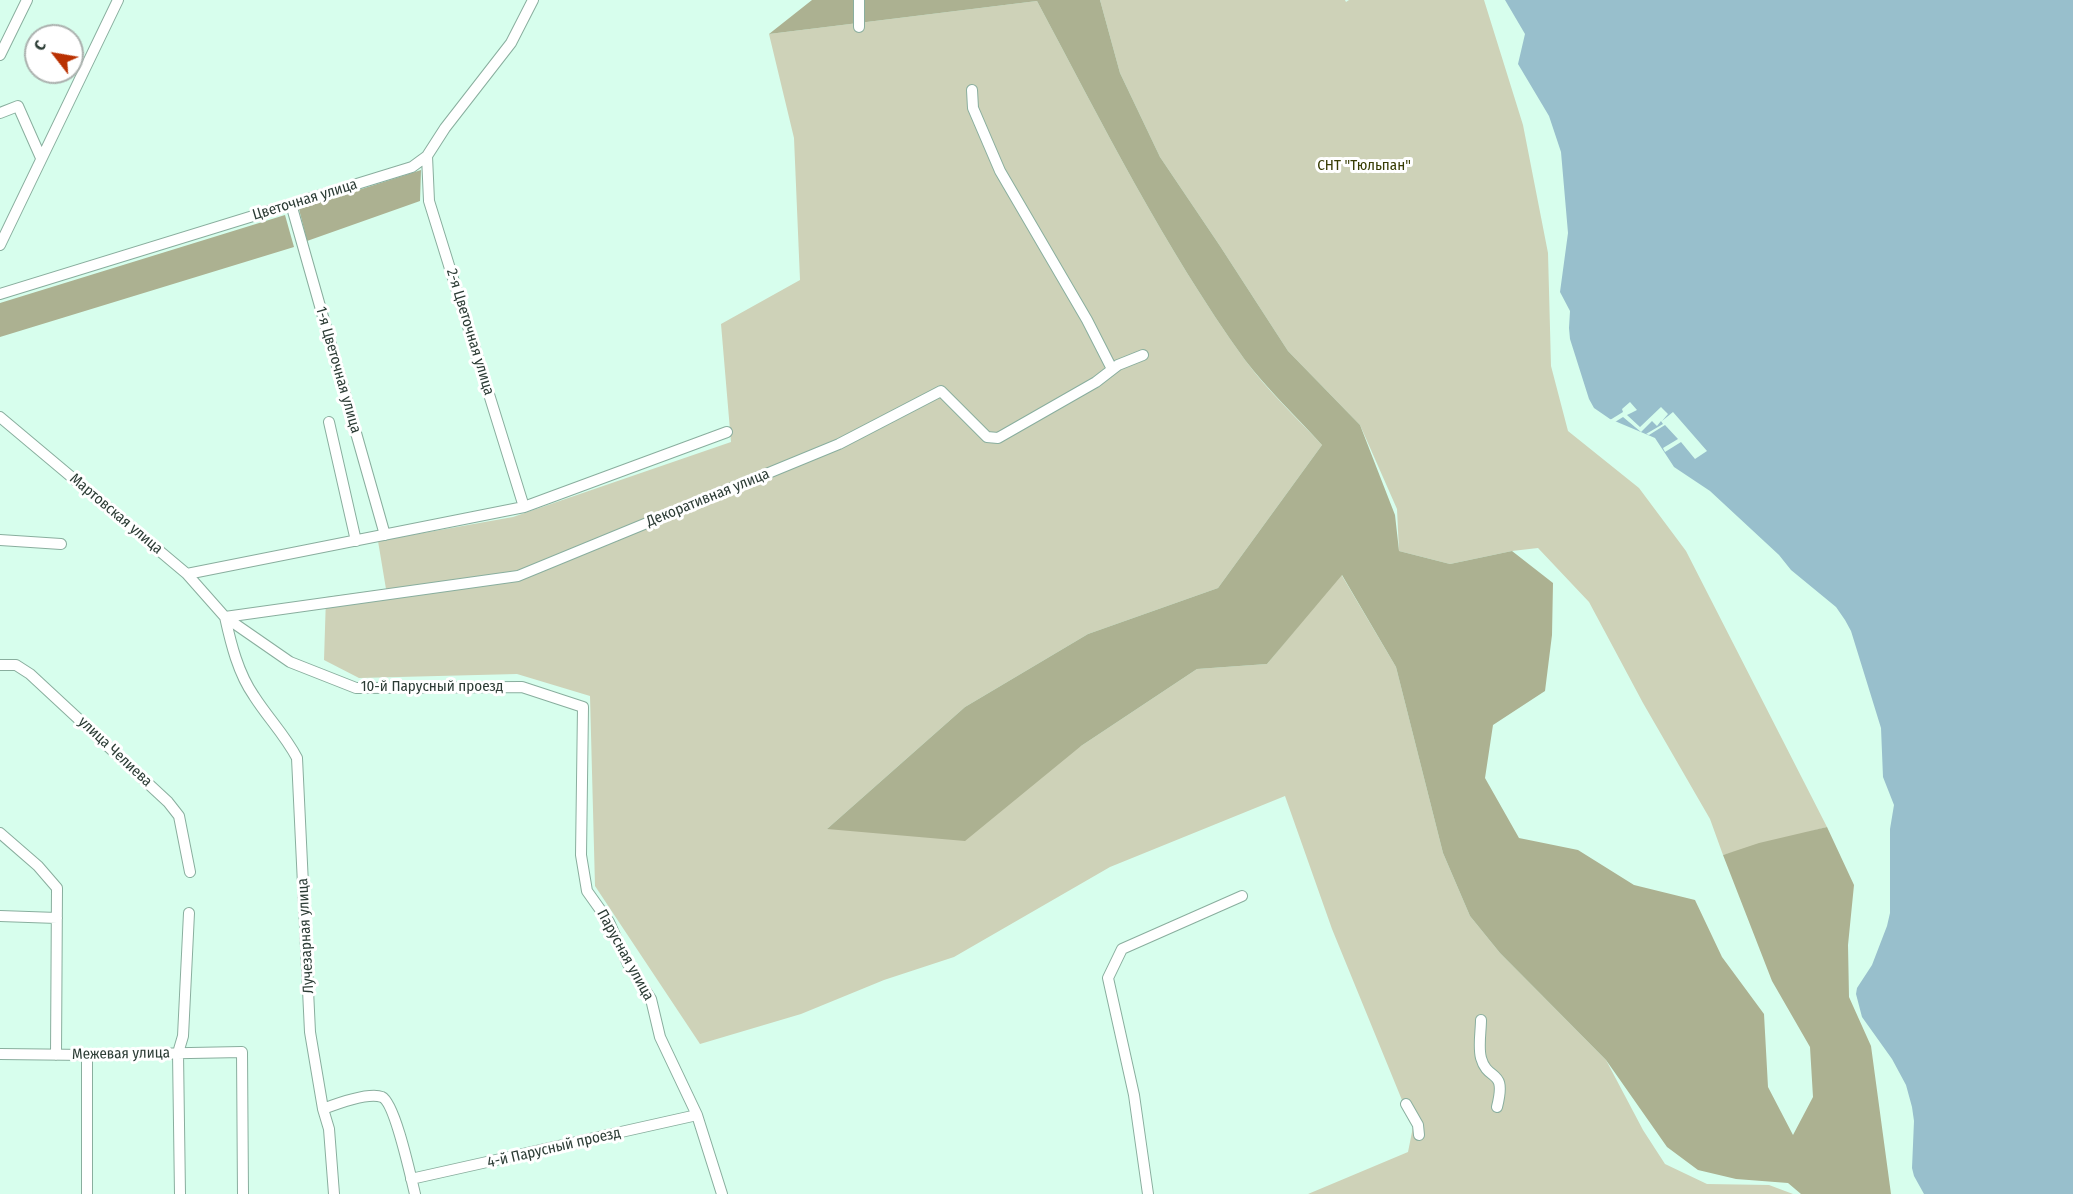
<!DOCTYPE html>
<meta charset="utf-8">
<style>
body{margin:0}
#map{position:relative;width:2073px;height:1194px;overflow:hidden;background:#d7feed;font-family:"Fira Sans Condensed",sans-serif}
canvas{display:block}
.north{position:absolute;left:24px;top:24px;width:60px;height:60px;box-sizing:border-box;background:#fff;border:2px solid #abb1ae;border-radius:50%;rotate:301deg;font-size:16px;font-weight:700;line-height:24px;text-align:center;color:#2c3c35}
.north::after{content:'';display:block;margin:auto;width:21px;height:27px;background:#ba3102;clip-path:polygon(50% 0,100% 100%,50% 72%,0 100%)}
</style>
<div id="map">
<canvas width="2073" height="1194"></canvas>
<div class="north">С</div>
</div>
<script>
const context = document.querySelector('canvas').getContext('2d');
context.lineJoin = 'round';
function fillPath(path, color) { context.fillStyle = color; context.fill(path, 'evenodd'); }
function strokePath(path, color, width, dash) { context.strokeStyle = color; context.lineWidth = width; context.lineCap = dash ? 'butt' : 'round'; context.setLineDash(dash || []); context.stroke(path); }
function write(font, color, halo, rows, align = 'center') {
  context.font = font + ' "Fira Sans Condensed",sans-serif'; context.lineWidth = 6; context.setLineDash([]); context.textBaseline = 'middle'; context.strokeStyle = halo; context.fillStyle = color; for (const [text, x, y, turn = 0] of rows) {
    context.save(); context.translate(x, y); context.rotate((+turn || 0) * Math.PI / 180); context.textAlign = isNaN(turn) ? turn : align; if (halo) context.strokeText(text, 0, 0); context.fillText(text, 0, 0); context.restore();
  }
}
fillPath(new Path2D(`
 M1100,0H1345L1346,2L1349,0H1484L1523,125L1548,253L1551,366L1568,431L1639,488L1686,551L1827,827L1723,855L1710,819L1643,703L1589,602L1538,548L1512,551L1450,564L1399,551L1397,509L1360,425L1288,351L1220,246L1160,157L1120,73Z
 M1037,1C1102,123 1164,247 1245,360C1266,389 1297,418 1322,445L1218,588L1088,634L965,707L827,829L1081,746L1197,669L1267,664L1341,574L1396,667L1443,853L1470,916L1500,953L1606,1060L1643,1130L1665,1164L1707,1184L1769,1185L1793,1194H1308L1408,1152L1413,1127L1332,929L1285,796L1110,867L954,957L884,980L801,1014L700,1044L595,886L590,696L517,674L359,678L324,660L326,597L386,589L378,541L513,517L731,442L721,324L800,280L794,138L769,34Z`), '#ced2b8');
fillPath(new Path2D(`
 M812,0H1100L1120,73L1160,157L1220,246L1288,351L1360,425L1395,515L1399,551L1450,564L1512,551L1553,583L1552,635L1545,691L1493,725L1485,778L1519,838L1578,850L1634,885L1695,900L1722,957L1764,1014L1768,1087L1793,1135L1813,1097L1810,1047L1772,981L1723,855L1759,843L1827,827L1854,885L1848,945L1849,997L1871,1046L1891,1194H1801L1788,1183L1736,1179L1698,1170L1667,1147L1606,1060L1500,953L1470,916L1443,853L1396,667L1342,575L1267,664L1197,669L1081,746L965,841L827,829L965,707L1088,634L1218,588L1322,445C1297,417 1267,389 1245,360C1164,247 1102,123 1037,1L769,34Z
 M421,170L420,201L307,241L299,209Z
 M285,215L294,247L0,337V303Z`), '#acb191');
fillPath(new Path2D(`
 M1505,0H2073V1194H1924L1914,1176L1912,1168L1914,1121L1912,1107L1906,1085L1892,1059L1862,1017L1856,994L1857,988L1872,965L1887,926L1890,913V829L1894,805L1883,777L1881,728L1851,631L1845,620L1836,607L1791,570L1779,555L1710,491L1674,467L1655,438L1610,419L1594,408L1589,399L1570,339L1569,328L1570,311L1560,292L1568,233L1561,152L1549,116L1518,64L1525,34Z`), '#98bfcc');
fillPath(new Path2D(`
 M1630,402L1637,410L1627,415L1640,427L1661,407L1668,414L1662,421L1673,412L1707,451L1695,459L1681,442L1665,452L1663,448L1678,439L1665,425L1649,435L1646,434L1663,424L1661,421L1657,426L1652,421L1641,432L1623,417L1615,422L1610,420L1623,412L1622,409Z`), '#d7feed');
const street = new Path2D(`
 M859,27V0
 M0,55L27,0
 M972,90L973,108L1000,171L1087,320L1112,369
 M0,113L18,106L41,158
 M427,156L429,201L524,507
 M291,204L385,535
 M0,245L118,0
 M0,294L412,167L427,156L445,128L511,43L533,0
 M0,417L187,574L225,617L290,662L356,688L522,687L583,707L581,855L587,891L609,922L628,964L651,999L660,1037L697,1115L722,1194
 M329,422L356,541
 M0,540L61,544
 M187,574L524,507L727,432
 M225,617L518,576L839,444L941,391L987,437L998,438L1096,382L1118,365L1143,355
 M225,617C231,644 238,673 254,696C268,718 285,735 297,758L310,1032L323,1109C336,1104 369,1092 382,1097C395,1103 411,1178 415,1194
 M0,665H16L30,674L168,802L179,816L190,872
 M0,833L38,866L57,888L56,1055
 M0,916L57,918
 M1481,1020C1481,1031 1478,1047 1481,1058C1488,1083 1507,1067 1497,1107
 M0,1054L87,1055L242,1052L243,1194
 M87,1055V1194
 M1406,1104L1418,1125L1419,1135
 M323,1109L329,1129L334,1194
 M411,1179L697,1115
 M180,1194L178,1053L183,1036L189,913
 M1148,1194L1134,1095L1108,978L1122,949L1242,896`);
strokePath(street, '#89ae9e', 12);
strokePath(street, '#fff', 10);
write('15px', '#383d04', '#fff', [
 ["СНТ \"Тюльпан\"",1364,166]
]);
write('15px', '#2c3c35', '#fff', [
 ["Цветочная улица",305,200,-17],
 ["2-я Цветочная улица",470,332,73],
 ["1-я Цветочная улица",338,370,74],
 ["Декоративная улица",708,498,-22],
 ["Мартовская улица",116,514,40],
 ["10-й Парусный проезд",432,687],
 ["улица Челиева",115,752,43],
 ["Лучезарная улица",306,936,-93],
 ["Парусная улица",625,955,61],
 ["Межевая улица",121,1054,-1],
 ["4-й Парусный проезд",554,1148,-13]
]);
</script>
